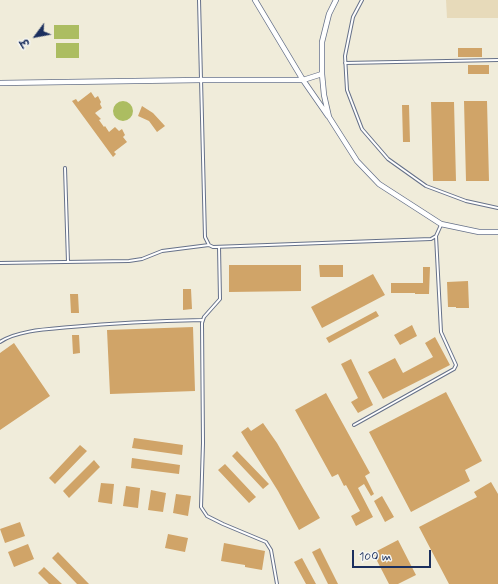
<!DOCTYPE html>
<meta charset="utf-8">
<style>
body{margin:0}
#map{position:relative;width:498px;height:584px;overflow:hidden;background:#f0ecda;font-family:Mynerve,"Playpen Sans Deva",sans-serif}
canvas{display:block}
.north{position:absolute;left:16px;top:16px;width:40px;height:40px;-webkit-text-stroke:3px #f6f6f2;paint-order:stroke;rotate:238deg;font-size:11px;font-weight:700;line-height:16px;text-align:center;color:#1b2f5e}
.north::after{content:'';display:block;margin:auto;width:14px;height:18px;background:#1b2f5e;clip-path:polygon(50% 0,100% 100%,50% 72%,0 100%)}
.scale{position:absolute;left:352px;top:550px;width:79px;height:18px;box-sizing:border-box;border:2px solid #1b2f5e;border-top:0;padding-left:5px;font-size:12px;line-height:14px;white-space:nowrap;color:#1b2f5e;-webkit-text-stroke:3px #f6f6f2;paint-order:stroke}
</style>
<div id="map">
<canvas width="498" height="584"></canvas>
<div class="north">उ</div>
<div class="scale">100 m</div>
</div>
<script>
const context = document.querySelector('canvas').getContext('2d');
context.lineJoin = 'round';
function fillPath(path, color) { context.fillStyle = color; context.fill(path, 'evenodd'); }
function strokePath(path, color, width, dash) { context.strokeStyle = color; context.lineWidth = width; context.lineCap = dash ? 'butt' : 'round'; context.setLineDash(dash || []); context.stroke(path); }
fillPath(new Path2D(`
 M446,0H498V18H447Z`), '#e7daba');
fillPath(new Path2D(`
 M54,25H79V39H54Z
 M56,43H79V58H56Z
 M113 111a10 10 0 1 1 20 0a10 10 0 1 1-20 0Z`), '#acbd61');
fillPath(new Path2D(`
 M458,48H482V57H458Z
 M468,65H489V74H468Z
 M91,92L95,98L98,96L101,102L100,104L102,108L95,113L101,119L99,120L104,127L105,126L109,132L115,127L119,131L122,129L125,135L123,137L127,142L114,152L116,154L113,157L72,101L76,99L78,102Z
 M464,101H487L489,181H466Z
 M431,102H454L456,181H433Z
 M402,105H409L410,142H403Z
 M142,106L153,113L165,126L157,132L149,121L138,116Z
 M229,265H301V291L229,292Z
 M319,265H343V277H320Z
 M423,267H430L429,294H415V293H391V283H423Z
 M373,274L385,295L322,328L311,307Z
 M468,281L469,308H456V307H448L447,282Z
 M183,289H191L192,309L183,310Z
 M70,294H78L79,313H71Z
 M376,311L379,316L329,343L326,338Z
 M412,325L417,336L400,345L394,335Z
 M193,327L195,391L110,394L107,330Z
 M72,335H79L80,353L73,354Z
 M435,337L450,365L383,399L368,372L395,358L403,373L433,357L425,343Z
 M14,343L50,396L0,430V353Z
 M351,359L373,405L358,413L351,402L358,398L341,364Z
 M446,392L482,461L465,470L470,481L411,512L369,432Z
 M326,393L370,473L365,476L374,494L371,496L364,484L358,488L373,517L356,526L351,516L360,511L346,485L344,486L338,474L332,477L295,410Z
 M263,423L277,443L320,518L299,530L278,491L241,432L248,427L251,431Z
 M134,438L183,445L182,455L132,448Z
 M80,445L87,451L55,484L49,478Z
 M237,451L269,484L263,489L232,456Z
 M132,458L180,465L179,474L131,468Z
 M94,460L100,467L69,498L63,491Z
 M225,464L256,497L249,503L218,470Z
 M491,482L498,494V584H449L419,527L477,497L474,492Z
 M101,483L114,484L112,504L98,502Z
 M126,486L140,488L138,508L123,506Z
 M151,490L166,493L163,512L148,510Z
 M176,494L191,496L188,516L173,513Z
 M382,496L394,517L385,522L374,501Z
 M20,522L25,536L5,543L0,529Z
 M168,534L188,538L185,552L165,548Z
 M398,540L416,575L398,584H389L373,553Z
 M224,543L265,551L262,570L245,567V565L221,561Z
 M28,544L34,559L14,567L8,552Z
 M320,548L338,584H328L312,552Z
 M58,552L89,584H77L52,558Z
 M302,558L316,584H306L294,562Z
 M44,567L62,584H49L38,573Z`), '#d0a468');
const lane = new Path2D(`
 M199,0L205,237L209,245L213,247L431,239L436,236L441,225
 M362,0L353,17L345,56L347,90L362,129L388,159L426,186L466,201L498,208
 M345,63L498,60
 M65,168L68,262
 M219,247L220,299L204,317L202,323L203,443L201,507L207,516L223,524L266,542L271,550L277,584
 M0,263L129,261L142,259L162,251L209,245
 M0,342C18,330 50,329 71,327C115,323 158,321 202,320
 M354,425L454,369L456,365L441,332L436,236`);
const street = new Path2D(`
 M255,0L303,80L328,116
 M336,0L329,14L322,42V74L324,95L329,117L357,161L379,184L441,224L479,232H498
 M0,83L201,80H303L322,74`);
strokePath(lane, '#667189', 4);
strokePath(street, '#667189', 6);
strokePath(lane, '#fff', 2);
strokePath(street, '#fff', 4.5);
</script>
